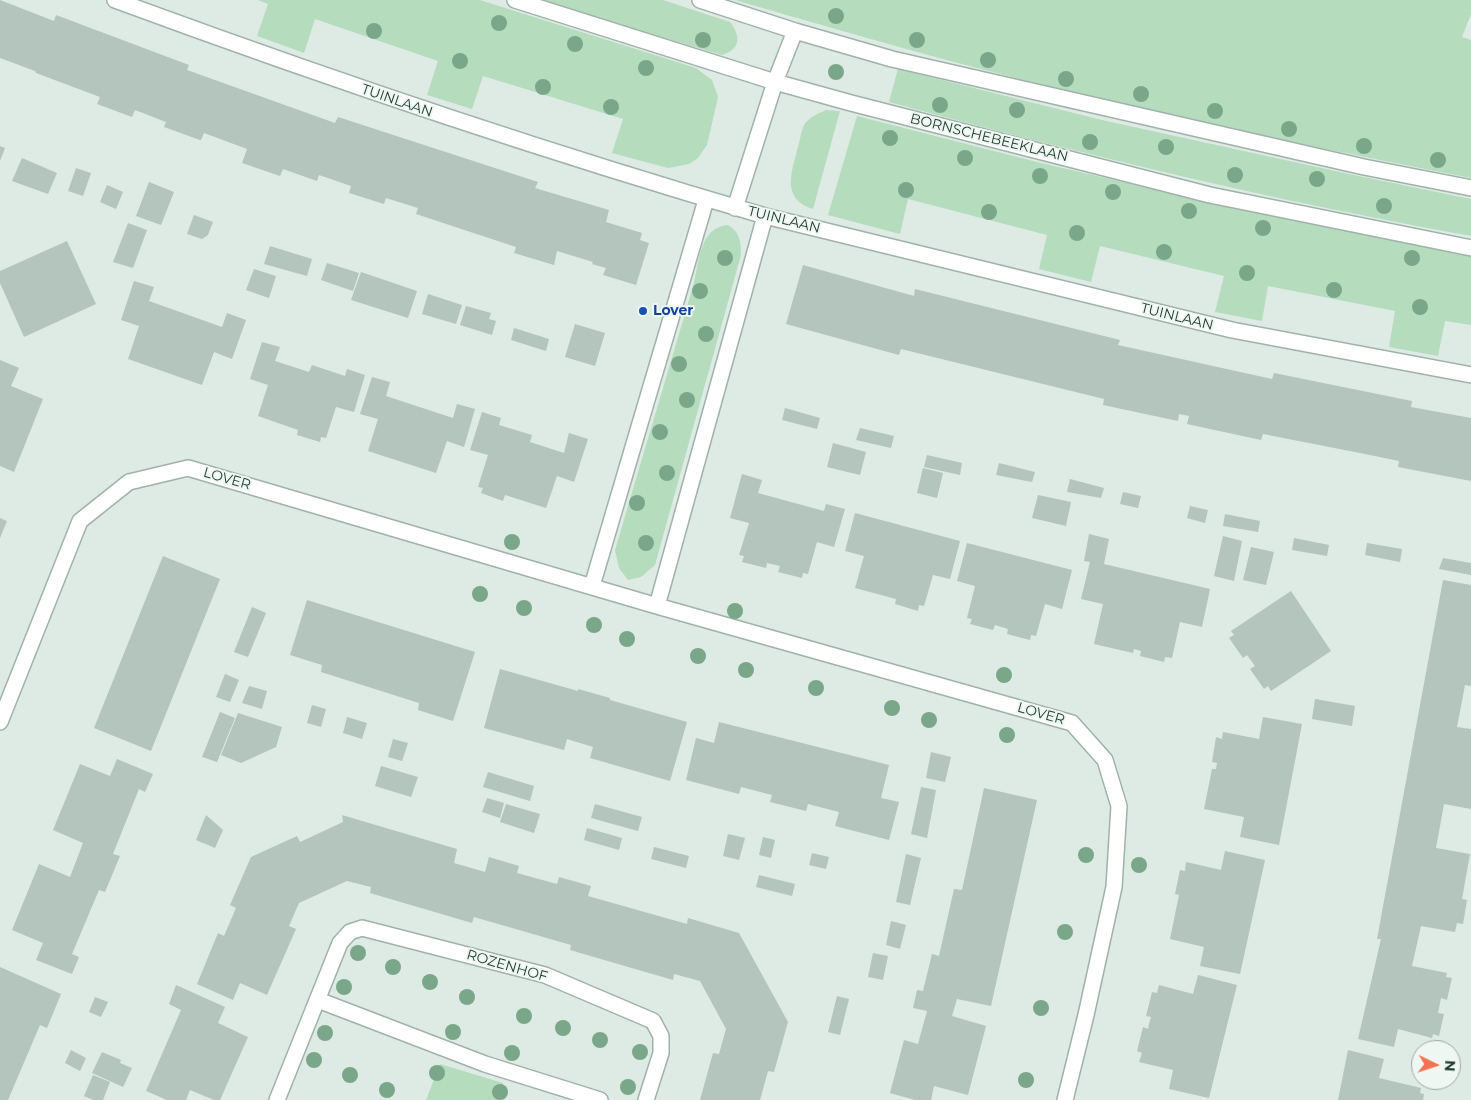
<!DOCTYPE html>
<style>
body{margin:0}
#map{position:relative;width:1471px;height:1100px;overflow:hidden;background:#deeae4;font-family:Montserrat,sans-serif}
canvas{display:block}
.north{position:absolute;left:1411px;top:1040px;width:50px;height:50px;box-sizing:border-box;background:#eef7f2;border:1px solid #9baba5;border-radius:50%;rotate:94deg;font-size:14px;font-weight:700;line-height:20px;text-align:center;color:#1f3a31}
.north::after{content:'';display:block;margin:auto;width:18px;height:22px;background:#f57251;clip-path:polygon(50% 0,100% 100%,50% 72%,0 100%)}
</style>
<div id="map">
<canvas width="1471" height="1100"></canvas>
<div class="north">N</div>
</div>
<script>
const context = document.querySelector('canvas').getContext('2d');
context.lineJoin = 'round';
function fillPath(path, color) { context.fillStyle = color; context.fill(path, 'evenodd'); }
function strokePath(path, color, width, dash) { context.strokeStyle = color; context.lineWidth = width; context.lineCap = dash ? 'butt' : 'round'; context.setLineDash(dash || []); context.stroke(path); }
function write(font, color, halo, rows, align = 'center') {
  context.font = font + ' Montserrat,sans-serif'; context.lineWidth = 4; context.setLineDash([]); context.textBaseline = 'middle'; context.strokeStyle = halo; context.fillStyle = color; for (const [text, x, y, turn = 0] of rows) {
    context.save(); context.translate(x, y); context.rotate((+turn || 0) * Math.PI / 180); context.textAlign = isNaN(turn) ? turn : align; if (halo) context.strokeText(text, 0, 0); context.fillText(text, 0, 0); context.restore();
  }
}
fillPath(new Path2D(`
 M258,0H480L696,68L712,80L718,97L707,145L698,158L689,164L668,168L612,153L623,119L483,76L472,109L427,95L438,61L315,19L304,53L257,36L268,4Z
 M537,0H663L730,22C741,36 741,49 722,55Z
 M735,0H1471V14L1462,37L1471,40V178C1305,146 1140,111 977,68C896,47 815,23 735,0Z
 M898,69L1102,120L1349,174L1471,199V236C1275,201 1081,154 889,102Z
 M826,110L840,111L813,209C780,199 792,171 798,147C800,141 801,131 804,125C809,117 819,113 826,110Z
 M857,116L1041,163L1214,203L1471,255V325L1445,321L1438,356L1389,347L1395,311L1268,286L1262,321L1215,312L1224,276L1100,246L1091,282L1039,269L1047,235L908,199L900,234L828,215Z
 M728,225C740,232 741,242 741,255L655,565L641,577L628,580L619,568L615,550L694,283C699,261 700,227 728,225Z
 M440,1064L503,1083L498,1100H426Z`), '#b6dcbe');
fillPath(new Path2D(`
 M0,0L54,21L56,15L189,65L187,70L335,123L338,117L538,182L535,188L609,210L606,222L642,233L640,240L649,243L636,285L603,275L606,268L592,264L593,262L557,251L554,265L514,253L516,247L416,214L418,208L386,198L384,204L349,193L351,186L319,175L317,181L283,169L280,176L242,163L247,149L204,133L201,140H200L164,127L166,122L135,110L132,117L97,104L100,97L36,73L35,71L0,58Z
 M0,146L5,148L0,161Z
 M22,158L57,173L48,194L12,181Z
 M76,168L91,173L83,196L68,191Z
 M149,182L174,192L161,225L136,216Z
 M107,185L123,192L116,209L100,202Z
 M194,215L213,222L208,235L202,239L187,234Z
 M128,223L147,230L133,268L113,262Z
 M67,241L96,304L24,337L0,283V271Z
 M270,246L312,259L307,276L264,264Z
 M327,263L359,273L353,291L321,280Z
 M803,265L914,296L915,289L1120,340L1118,345L1272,379L1274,373L1412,401L1411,407L1471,418V481L1398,467L1399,461L1365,454L1263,434L1261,440L1187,424L1189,416L1179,414L1178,421L1103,405L1104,399L901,349L899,355L786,324Z
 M254,269L276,276L269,298L246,290Z
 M361,272L417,291L408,318L351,300Z
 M134,281L154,287L149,301L222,327L227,313L246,320L232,359L214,352L202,385L128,359L139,326L121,320Z
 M428,294L462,305L456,324L422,314Z
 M466,306L491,313L489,319L496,321L492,335L460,325Z
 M575,324L605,333L595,366L565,357Z
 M514,328L549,339L546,351L511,340Z
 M262,342L280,347L275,361L309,372L312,365L345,376L347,369L365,375L354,412L336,407L326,438L321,437L320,442L297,435L298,430L258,416L268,385L250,379Z
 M0,360L19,368L11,386L43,399L14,472L0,466Z
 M372,377L390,382L386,396L453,418L457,404L475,409L464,447L447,441L436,473L368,451L378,419L360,414Z
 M785,408L820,418L817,429L782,420Z
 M482,412L501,418L499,425L532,435L530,442L564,453L569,433L588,439L574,482L557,476L546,508L505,495L503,501L481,493L483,488L478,487L488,455L470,450Z
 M860,428L894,436L891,448L856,440Z
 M833,443L866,452L860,475L827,467Z
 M927,455L962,463L960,475L924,467Z
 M999,463L1035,472L1032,482L996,475Z
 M923,468L943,473L937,498L917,493Z
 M742,474L762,480L758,493L824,511L826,504L845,509L834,547L817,542L808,574L803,573L802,578L778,572L780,566L767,563L766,568L742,562L744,556L739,555L749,523L730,518Z
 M1070,479L1104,488L1101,498L1067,492Z
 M1123,492L1141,496L1138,508L1120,504Z
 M1038,495L1071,502L1066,526L1032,518Z
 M1190,506L1208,510L1205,523L1187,518Z
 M855,513L960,541L950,579L933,575L924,606L919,605L918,611L895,604L896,599L855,588L864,556L845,551Z
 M1225,514L1260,521L1258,532L1223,526Z
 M0,518L7,521L0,538Z
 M1089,534L1109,539L1104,564L1210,589L1202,627L1180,622L1172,658L1165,657L1164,662L1140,656L1141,651L1134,649L1133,653L1094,644L1103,604L1081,599L1090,562L1084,561Z
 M1223,536L1242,541L1234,581L1214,576Z
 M1294,538L1329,545L1327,556L1292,550Z
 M967,543L1072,570L1062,609L1045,604L1036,636L1031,635L1030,640L1007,634L1008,629L995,625L993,630L970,624L972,619L967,618L975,586L957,581Z
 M1367,543L1402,549L1400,562L1365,555Z
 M1251,547L1274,552L1266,585L1243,580Z
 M163,556L220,579L151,751L94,728Z
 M1443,558L1471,563V575L1439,569Z
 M1443,580L1471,585V686L1465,685L1457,727L1471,729V809L1444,804L1436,848L1470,854L1462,899L1467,900L1463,924L1457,923L1455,932L1421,926L1412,966L1447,973L1446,977L1452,978L1447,1000L1441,998L1438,1013L1444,1014L1439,1036L1433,1034L1432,1038L1398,1029L1394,1047L1358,1039L1381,939H1377Z
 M1291,591L1331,651L1271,691L1268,686L1264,689L1250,669L1255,666L1247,655L1243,658L1229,638L1234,635L1231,631Z
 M307,600L475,652L453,721L418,710L419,703L321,672L322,665L290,655Z
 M252,607L266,613L248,657L234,652Z
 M500,669L578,691V689L610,698V700L687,722L670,781L590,758L593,747L567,739L564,750L484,728Z
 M225,674L239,680L230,702L216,697Z
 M249,686L267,691L262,709L242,703Z
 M1315,699L1355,706L1352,726L1312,719Z
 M312,705L326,709L321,727L307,723Z
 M220,712L235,718L217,762L202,757Z
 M238,713L282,727L276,747L241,763L221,755Z
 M347,717L367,723L362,739L343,733Z
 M1263,717L1302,724L1279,845L1240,837L1244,817L1204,809L1212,769H1216L1217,763L1212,762L1216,737L1222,739L1223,732L1259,739Z
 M719,722L889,765L881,798L899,802L889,840L835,826L839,812L808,804L806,811L770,802L772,795L741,787L739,794L686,780L696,738L714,743Z
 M393,739L408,743L402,761L388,757Z
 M931,752L951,757L945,782L926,778Z
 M117,759L153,774L145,792L139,789L113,854L120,856L105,892L99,890L72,954L79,957L72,974L36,960L43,943L12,930L39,864L70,877L83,843L53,830L80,764L110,776Z
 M381,766L418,777L411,797L375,786Z
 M488,772L534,786L530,801L483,787Z
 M921,787L936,790L927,838L911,834Z
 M984,788L1037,800L991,1006L957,999L952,1016L986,1026L968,1095L934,1086L931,1100H915L890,1093L904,1040L918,1044L927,1011L913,1008L917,990L923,991L932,954L939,956L954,889L962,890Z
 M487,798L504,803L500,818L482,812Z
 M506,804L540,814L534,833L500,822Z
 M595,804L642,817L638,831L591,818Z
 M206,815L223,830L215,848L196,840Z
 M342,815L457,849L454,863L485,872L489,857L519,866L517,873L557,884L559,877L591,886L588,896L687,924L688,918L739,933L788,1022L774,1072L768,1071L760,1100H700L713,1053L719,1054L726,1029L700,981L674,974L673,980L570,950L571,945L474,917L472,923L370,893L371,887L347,881L299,903L289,926L296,929L267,995L240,983L233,1000L197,984L218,933L224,936L236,908L230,905L251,857L297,836L300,842L343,822Z
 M587,828L622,838L619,850L584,840Z
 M728,834L745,838L739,860L723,856Z
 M763,837L775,840L771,858L759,855Z
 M654,847L689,856L686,868L651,859Z
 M1225,851L1265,860L1240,974L1200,966L1204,947L1170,939L1179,895L1175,894L1180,870L1185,871L1186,862L1221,870Z
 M812,853L829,857L826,869L809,865Z
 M906,854L921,858L910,905L896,902Z
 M759,875L795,884L792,896L756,887Z
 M891,921L906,925L900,949L886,945Z
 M873,953L888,956L883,980L868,977Z
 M0,967L61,994L47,1028L40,1025L8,1100H0Z
 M1198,975L1237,985L1209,1098L1169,1089L1173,1070L1139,1062L1142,1053L1137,1051L1143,1027L1148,1029L1149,1024L1151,1017L1146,1016L1152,992L1157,993L1159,985L1193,994Z
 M176,985L225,1007L218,1023L248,1037L220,1100H214L190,1090L186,1100H167L146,1091L181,1010L169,1004Z
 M837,996L849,999L840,1035L828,1032Z
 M95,997L108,1002L101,1017L89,1012Z
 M71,1050L86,1058L80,1071L65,1063Z
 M1348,1050L1384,1059L1379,1078L1421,1088L1420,1093L1424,1094L1423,1100H1338Z
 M102,1052L121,1060L120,1063L132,1068L123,1087L92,1073Z
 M93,1075L110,1082L103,1100H93L84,1096Z`), '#b3c5bd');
const minor = new Path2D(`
 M115,0C329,79 546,152 765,216L1232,330L1471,375
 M515,0L775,82L851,103L1210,195L1471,248
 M700,0L795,31L892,59L1364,167L1471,188
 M735,208L775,82L795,31
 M592,586L706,200
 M657,606L765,216
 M0,722L80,521L129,482L188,468L657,606L1072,723L1105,760L1119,806L1114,887L1086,1015L1065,1100
 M318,1000L485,1064L600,1100
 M277,1100L340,943L350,932L362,928L545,975L653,1021L661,1036V1053L646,1100`);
strokePath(minor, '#a1b2ab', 18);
strokePath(minor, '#fff', 15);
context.fillStyle = '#7aa78a';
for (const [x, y] of [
 [836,16],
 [499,23],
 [374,31],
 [703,40],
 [917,40],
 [575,44],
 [988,60],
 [460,61],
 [646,68],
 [836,72],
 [1066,79],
 [543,87],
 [1141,94],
 [940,105],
 [611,107],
 [1017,110],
 [1215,111],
 [1289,129],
 [890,138],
 [1090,142],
 [1364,146],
 [1166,147],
 [965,158],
 [1438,160],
 [1235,175],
 [1040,176],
 [1317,179],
 [906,190],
 [1113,192],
 [1384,206],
 [1189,211],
 [989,212],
 [1263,228],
 [1077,233],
 [1164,252],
 [725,258],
 [1412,258],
 [1247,273],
 [1334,290],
 [700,291],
 [1420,307],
 [706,334],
 [679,364],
 [687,400],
 [660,432],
 [667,473],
 [637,503],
 [512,542],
 [646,543],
 [480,594],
 [524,608],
 [735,611],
 [594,625],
 [627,639],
 [698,656],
 [746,670],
 [1004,675],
 [816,688],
 [892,708],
 [929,720],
 [1007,735],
 [1086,855],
 [1139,865],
 [1065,932],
 [358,953],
 [393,967],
 [430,982],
 [344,987],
 [467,997],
 [1041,1008],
 [524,1016],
 [563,1028],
 [453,1032],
 [325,1033],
 [600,1040],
 [640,1052],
 [512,1053],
 [314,1060],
 [437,1073],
 [350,1075],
 [1026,1080],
 [628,1087],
 [387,1090],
 [500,1092]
]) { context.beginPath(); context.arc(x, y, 8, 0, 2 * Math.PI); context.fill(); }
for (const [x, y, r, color] of [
 [643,311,5,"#1a4fb4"]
]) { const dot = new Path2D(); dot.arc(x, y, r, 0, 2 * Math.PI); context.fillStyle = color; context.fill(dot); strokePath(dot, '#eef7f2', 2); }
write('14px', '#1f3a31', '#eef7f2', [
 ["TUINLAAN",397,101,19],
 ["BORNSCHEBEEKLAAN",989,138,14],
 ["TUINLAAN",784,220,14],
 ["TUINLAAN",1177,317,14],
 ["LOVER",227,479,16],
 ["LOVER",1041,714,16],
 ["ROZENHOF",507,966,16]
]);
write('bold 14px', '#164399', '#eef7f2', [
 ["Lover",653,311]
], 'left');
</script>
